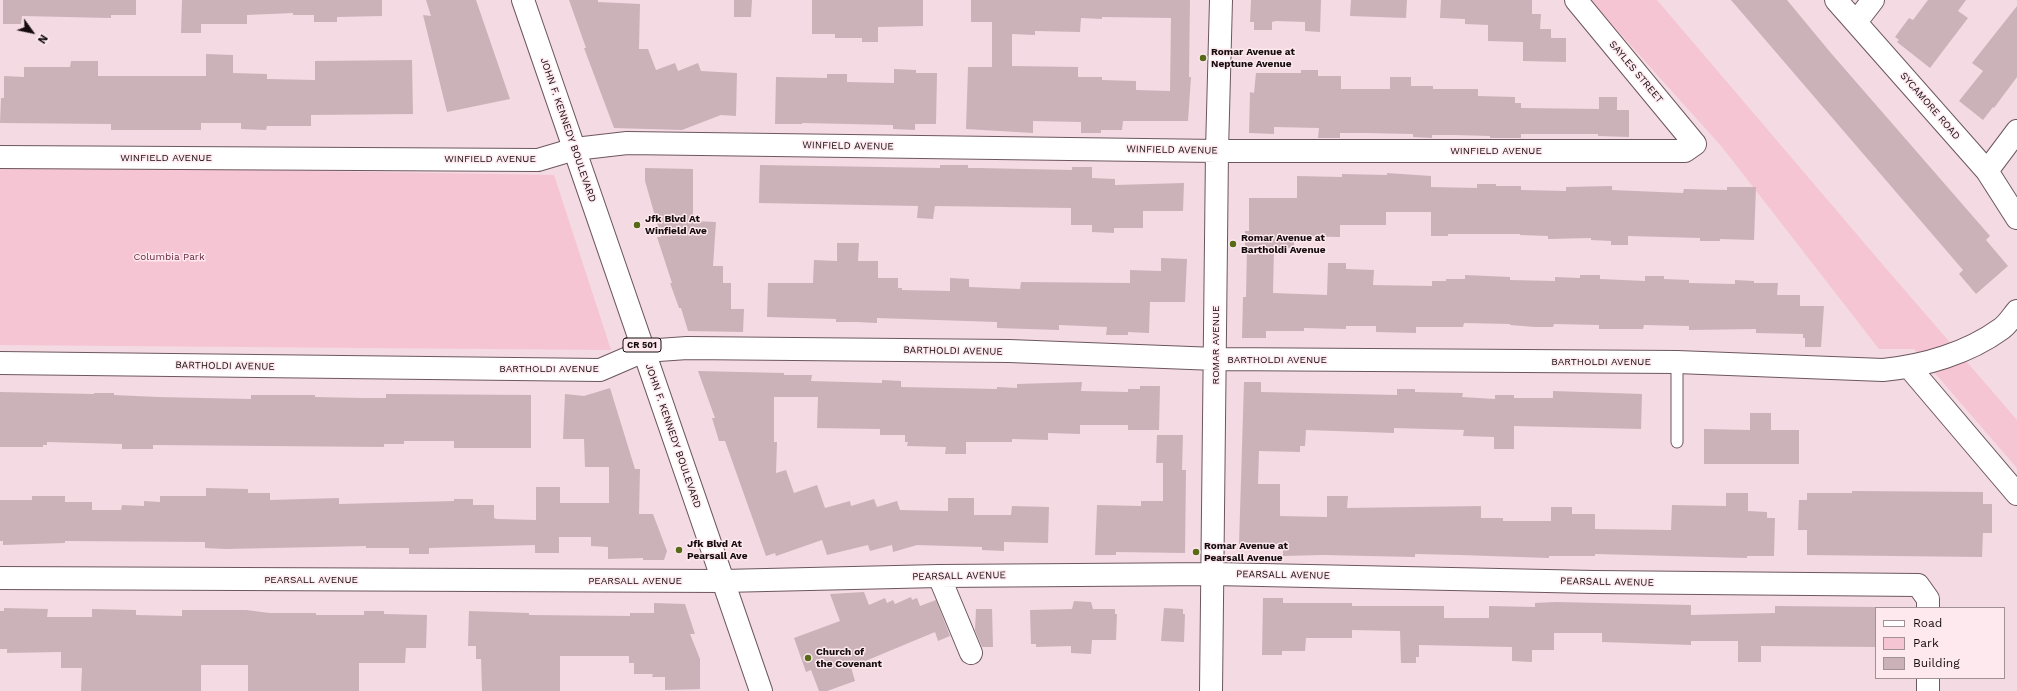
<!DOCTYPE html>
<style>
body{margin:0}
#map{position:relative;width:2017px;height:691px;overflow:hidden;background:#f4dae2;font-family:"Work Sans",sans-serif}
canvas{display:block}
.legend{position:absolute;left:1875px;top:607px;width:130px;height:72px;box-sizing:border-box;background:#fee9ef;border:1px solid #a19195;margin:0;padding:5px 7px;list-style:none;font-size:12px;color:#150c0f}
.legend li{display:flex;align-items:center;gap:8px;height:20px}
.legend b{width:20px;border:1px solid #a19195}
.north{position:absolute;left:12px;top:12px;width:40px;height:40px;-webkit-text-stroke:3px #fee9ef;paint-order:stroke;rotate:123deg;font-size:11px;font-weight:700;line-height:16px;text-align:center;color:#150c0f}
.north::after{content:'';display:block;margin:auto;width:14px;height:18px;background:#150c0f;clip-path:polygon(50% 0,100% 100%,50% 72%,0 100%)}
</style>
<div id="map">
<canvas width="2017" height="691"></canvas>
<ul class="legend">
<li><b style="height:5px;background:#fff"></b>Road</li>
<li><b style="height:11px;background:#f5c5d3"></b>Park</li>
<li><b style="height:11px;background:#cbb2b9"></b>Building</li>
</ul>
<div class="north">N</div>
</div>
<script>
const context = document.querySelector('canvas').getContext('2d');
context.lineJoin = 'round';
function fillPath(path, color) { context.fillStyle = color; context.fill(path, 'evenodd'); }
function strokePath(path, color, width, dash) { context.strokeStyle = color; context.lineWidth = width; context.lineCap = dash ? 'butt' : 'round'; context.setLineDash(dash || []); context.stroke(path); }
function write(font, color, halo, rows, align = 'center') {
  context.font = font + ' "Work Sans",sans-serif'; context.lineWidth = 3; context.setLineDash([]); context.textBaseline = 'middle'; context.strokeStyle = halo; context.fillStyle = color; for (const [text, x, y, turn = 0] of rows) {
    context.save(); context.translate(x, y); context.rotate((+turn || 0) * Math.PI / 180); context.textAlign = isNaN(turn) ? turn : align; if (halo) context.strokeText(text, 0, 0); context.fillText(text, 0, 0); context.restore();
  }
}
fillPath(new Path2D(`
 M1590,0H1657L1883,265L2017,420V468L1914,349H1879L1722,147Z
 M139,168L554,175L611,350L0,345V169Z`), '#f5c5d3');
fillPath(new Path2D(`
 M3,0H136V15H111V18L22,16L21,24H3Z
 M182,0H382V16L337,17V22H314V15H293V13L247,15V24H201V33H181Z
 M426,0H476L510,99L447,112L423,15L431,16Z
 M569,0H598V2L640,4L639,49H648L656,70L675,63L678,71L698,63L701,71L737,73L736,116L721,115L682,130L614,128L584,48H586Z
 M734,0H752L751,17H734Z
 M812,0H923V26L878,27V42H862V38H835V34H812Z
 M971,0H1190L1189,77H1191L1188,121H1123L1122,130H1101V133H1081V122L1033,121V133L966,129L968,67H992V22H971ZM1102,17L1171,18L1170,91L1136,90V81L1102,80V77H1078V67L1012,66V34L1035,35V31L1080,32L1081,18L1102,19Z
 M1251,0H1321L1320,32L1305,31V22L1276,21L1272,22V30H1254V22H1250Z
 M1351,0H1407L1406,18L1350,16Z
 M1441,0H1532V14H1541L1540,29H1551V38H1566V62L1523,61V42L1488,41V25L1465,24V19L1440,18Z
 M1731,0H1787L1830,52L1990,236L1986,240L2008,266L1976,294L1959,274L1963,270Z
 M1928,0H1966L1958,11L1968,18L1930,68L1897,42L1899,40L1895,37L1909,18L1913,20Z
 M2017,6V77L1994,108L1993,107L1983,120L1959,101L1983,71L1972,63Z
 M206,54L233,55V73L267,74V79L315,80V61L412,60L413,114L311,115V126H267L266,130L241,129V123H201V130H111V124L0,123L1,98H4V76L24,77V67H70L71,61H98V76H206Z
 M894,69L916,70V73H937L936,124H915V130L893,129V125L802,123V124H775L776,77L827,78V74H847V82L894,83Z
 M1301,70H1318V76H1341V89H1390V77H1411V86H1433V89H1478V96L1515,97V103H1521V108L1599,109V97H1617V110H1629V137L1598,136V134H1521V138H1490V136L1454,135H1432V138L1413,137V134L1365,133H1340V138H1318L1319,128L1274,127V134L1249,133L1250,92L1254,93L1256,73H1301Z
 M760,165L940,168V165H968V168H979L1072,170V167H1092V178L1115,179V185L1184,183L1183,211H1143V228H1114V233L1092,232V225H1071V208L935,206L933,219L917,218L918,206L759,203Z
 M645,168L693,169V215H695V221L716,222L713,266H723V283H731V309H744L743,332L688,331L681,308H679L670,283H672L657,237H661L645,181Z
 M1387,173L1431,176V187L1477,188V184H1496V186H1521V190L1566,191V187L1612,186V190L1683,193L1684,189L1727,190V187H1756L1754,240L1720,239V241H1700V238L1628,236V245H1611V241L1591,240V238L1548,239V236L1520,235V234H1448V236H1431V212H1386V225H1340V237L1294,236V248L1274,247L1273,293L1327,295L1328,263H1346V269L1374,270L1373,285L1432,286V281H1446V279H1465V275L1510,277V280L1555,281V277L1580,278V275H1600V279L1645,281V276H1664V279L1689,280V283L1735,284V280L1754,281V283H1778L1777,295H1800V306H1824L1821,347H1805V338H1803V334L1756,333V329L1689,330V326L1644,325L1643,329H1599V325L1554,324L1553,327H1535L1510,325V324L1464,323L1463,327H1416V333L1376,332V326H1346V329L1304,328V331H1266V338H1242L1243,297H1246L1247,247H1245V231H1249V198H1297V176L1342,177V174L1387,175Z
 M837,243H859L858,261H878V278H898V288H902V290L950,291V278L969,279V287L1020,289L1021,282L1130,283V270L1161,271V258L1187,259L1185,302H1150L1149,333L1128,332V335H1106L1107,327L1059,325V330L997,328V322L877,318V323L857,322H836V319L767,317L768,283H813L814,260L837,261Z
 M698,371L784,373V375H812L811,381L882,383V380L901,381V387L997,389V387L1017,388V384L1082,382L1081,391L1128,392V389H1140V386H1160L1159,430H1128V425H1080V434L1048,433V440L1012,439V442H966V454H945L946,447L907,446L908,442H905V435H880V429L817,428L818,397H774V442H777L776,473L786,470L794,493L817,485L825,508L850,501L851,506L874,499L877,507L897,501L900,510L948,511V498H974V515H1011L1012,506L1049,507L1048,543L1004,542V551L982,550V547L917,545L893,552L892,545L870,551L868,545L827,555L822,540L776,556L775,553L766,556L725,441H719L712,418H715Z
 M1244,382H1261V392L1397,395V389H1415V392L1463,393L1462,397L1495,399V395H1514V398H1553V391L1642,394L1641,429L1514,426V449H1494V437L1463,436L1464,430L1394,428V433L1306,430L1305,446H1300V452L1259,451L1258,484H1280V516L1327,517V496H1348L1347,508L1481,506V518H1503V521H1551V507H1572V514H1595V529L1671,530L1672,505L1726,506V493H1748V511L1767,512V518H1775L1774,556H1747V558L1595,554V556H1549V558L1460,555L1415,554V557L1323,555L1283,556V544H1239Z
 M610,388L635,469H640L639,514H653L667,551L664,560H643V558L608,559V547L591,546V537H559V553H535V545L429,548V554H409V548H366V546L226,549L205,548V542L65,541V543L3,545V541H0V500H32V496H65V502H92V510H121L122,505L144,506V501L160,502V496H206V488L248,489V493H270V500L339,498V504L454,501V499H473V505H494V518L497,519L536,520V487H560V503H609V467H585L584,439H563L565,394L584,396Z
 M0,392L94,394V393H114V395L158,397L251,399V395H315V397L364,398H386V394L531,395V448H454V441H404V444H384V447L153,445V449H122V444L47,442V445H43V447H0Z
 M1750,413H1771V430H1799V464H1704V429L1750,430Z
 M1157,435H1183L1182,470H1186L1185,553L1116,552V555H1095L1097,505L1141,506V501H1163V463H1156Z
 M1852,491L1983,492V504H1992V533H1983L1982,557L1807,555V530H1798L1799,500H1807V493H1852Z
 M864,592L869,605L885,598L887,603L893,600L895,604L911,597L912,600L917,598L920,606L936,600L950,636L938,641L935,632L851,667L855,681L827,691H819L811,670L806,672L794,638L840,621L830,594Z
 M1263,598H1283V603H1352V606H1444V618H1489V606L1535,607V603L1556,602L1691,605V615L1775,613V606L1876,607V647L1761,646V662H1738V641H1691V645L1602,642V633H1554V650H1532V662L1512,661V647L1419,645V657H1416V663H1401L1400,631L1352,630V638H1306L1305,651H1282V655H1262Z
 M1074,601L1091,602L1093,609H1115V614H1117L1116,640H1092L1091,654L1071,653V646L1036,647V644H1031L1030,610L1072,609Z
 M654,603L685,604L695,634H690L700,659V689L665,690V677H652L653,674H634V663H629V656H560V691H482L481,659H476V646H468L469,611L529,613V615L630,616V613H654Z
 M4,608L48,609L47,617H92V609L136,610V615L182,616V610H246L270,613H316V615H364V611H384V614L427,615L426,648H406L405,663H359V691H248V665H201V691H81L82,668H61V652L7,653V649H0V611H4Z
 M1164,608L1183,609V614H1185L1184,642L1161,641Z
 M976,609H992L993,647H982L975,630Z`), '#cbb2b9');
const lane = new Path2D(`
 M1677,442V362`);
const street = new Path2D(`
 M1836,0L1987,171L2017,218
 M1856,22L1873,0
 M0,157L538,160L575,149L627,143L1217,151H1685L1695,144L1576,0
 M1987,171L2017,131
 M0,363L600,370L644,351L687,348L1009,351L1216,359L1677,362L1883,370C1924,366 1968,353 2001,329C2007,325 2012,317 2017,311
 M1909,367L2017,494
 M939,576L971,653
 M0,578L723,581L939,576L1214,574L1594,582L1918,585L1928,599V608
 M1211,691L1217,151L1221,0
 M1928,691V678`);
const primary = new Path2D(`
 M523,0L761,691`);
strokePath(lane, '#6d575e', 13);
strokePath(street, '#6d575e', 24);
strokePath(primary, '#6d575e', 24);
strokePath(lane, '#fff', 11);
strokePath(street, '#fff', 22);
strokePath(primary, '#fff', 22);
for (const [x, y, r, color] of [
 [1203,58,4,"#566a18"],
 [637,225,4,"#566a18"],
 [1233,244,4,"#566a18"],
 [679,550,4,"#566a18"],
 [1196,552,4,"#566a18"],
 [808,658,4,"#566a18"]
]) { const dot = new Path2D(); dot.arc(x, y, r, 0, 2 * Math.PI); context.fillStyle = color; context.fill(dot); strokePath(dot, '#fee9ef', 1.5); }
for (const [x, y, w] of [
 [642,345,38]
]) { const box = new Path2D(); box.roundRect(x - w / 2, y - 7, w, 14, 3); context.fillStyle = '#fee9ef'; context.fill(box); strokePath(box, '#150c0f', 1); }
write('bold 9px', '#150c0f', null, [
 ["CR 501",642,345]
]);
write('bold 10px', '#150c0f', '#fee9ef', [
 ["Romar Avenue at",1211,52],
 ["Neptune Avenue",1211,64],
 ["Jfk Blvd At",645,219],
 ["Winfield Ave",645,231],
 ["Romar Avenue at",1241,238],
 ["Bartholdi Avenue",1241,250],
 ["Jfk Blvd At",687,544],
 ["Pearsall Ave",687,556],
 ["Romar Avenue at",1204,546],
 ["Pearsall Avenue",1204,558],
 ["Church of",816,652],
 ["the Covenant",816,664]
], 'left');
write('10px', '#150c0f', '#fee9ef', [
 ["SAYLES STREET",1636,72,50],
 ["SYCAMORE ROAD",1930,106,49],
 ["JOHN F. KENNEDY BOULEVARD",568,130,71],
 ["WINFIELD AVENUE",848,146,1],
 ["WINFIELD AVENUE",1172,150,1],
 ["WINFIELD AVENUE",1496,151],
 ["WINFIELD AVENUE",166,158],
 ["WINFIELD AVENUE",490,159],
 ["ROMAR AVENUE",1216,345,-90],
 ["BARTHOLDI AVENUE",953,351,1],
 ["BARTHOLDI AVENUE",1277,360],
 ["BARTHOLDI AVENUE",1601,362],
 ["BARTHOLDI AVENUE",225,366,1],
 ["BARTHOLDI AVENUE",549,369],
 ["JOHN F. KENNEDY BOULEVARD",673,436,71],
 ["PEARSALL AVENUE",1283,575,1],
 ["PEARSALL AVENUE",959,576,-1],
 ["PEARSALL AVENUE",311,580],
 ["PEARSALL AVENUE",635,581],
 ["PEARSALL AVENUE",1607,582,1]
]);
write('10px', '#6a2842', '#fee9ef', [
 ["Columbia Park",169,257]
]);
</script>
